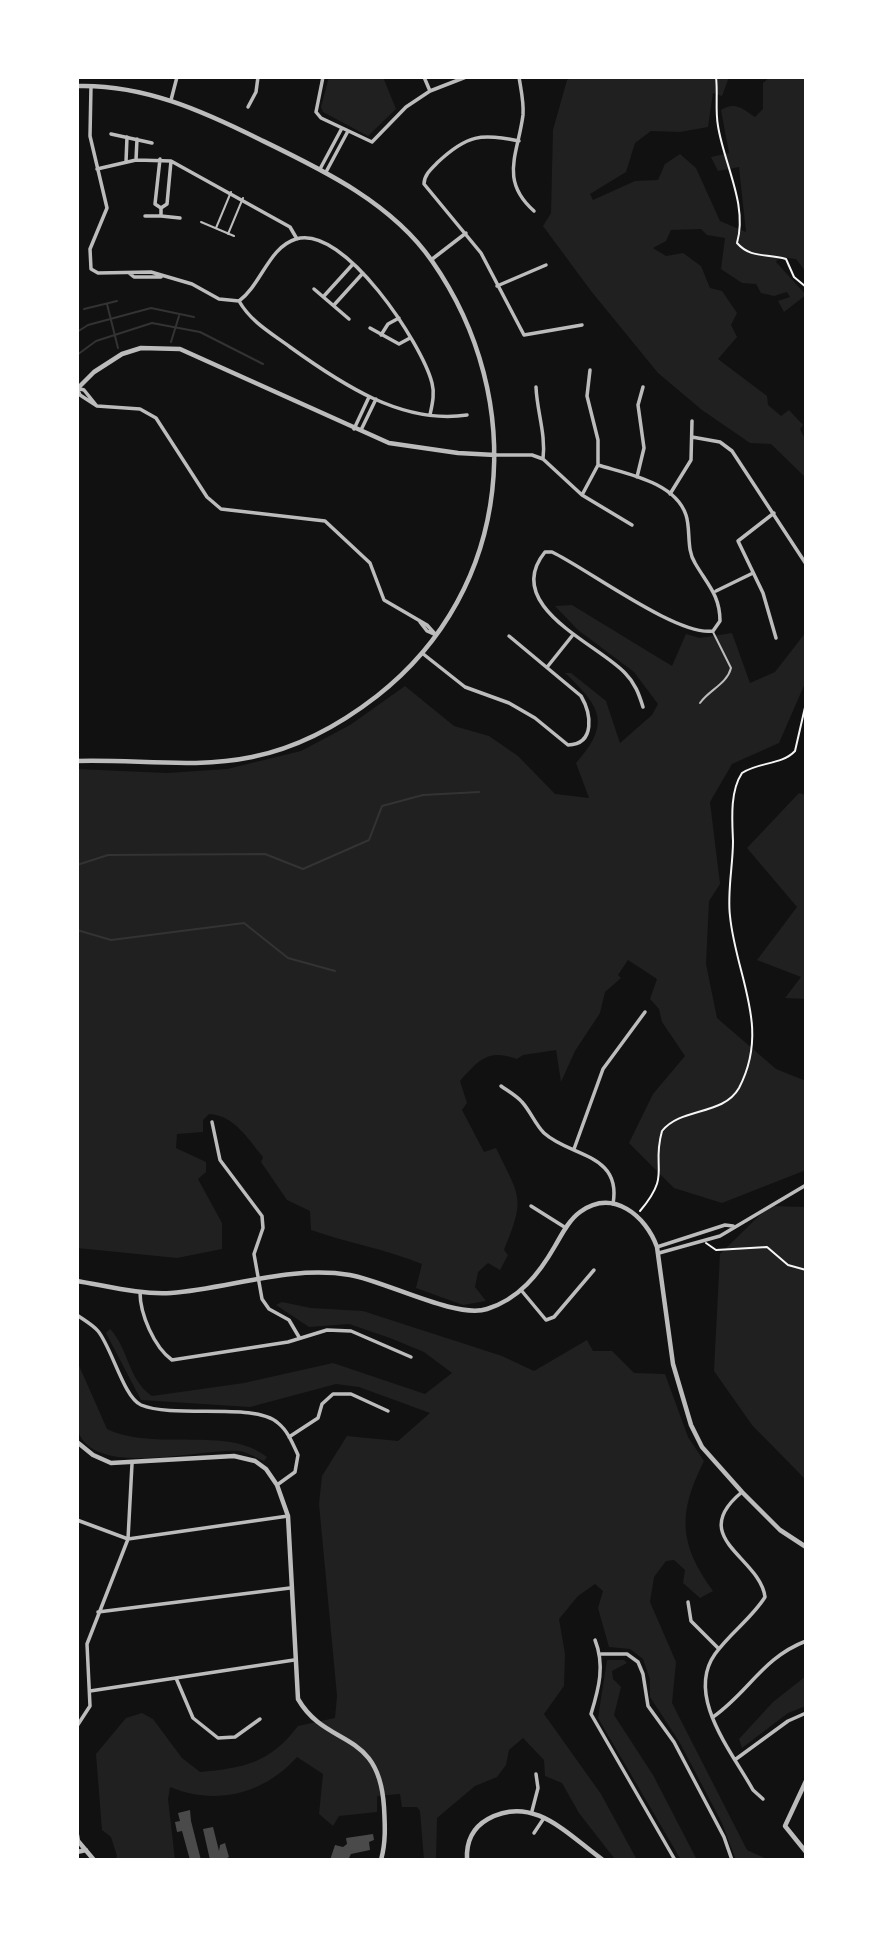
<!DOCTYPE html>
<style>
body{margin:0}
#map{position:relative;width:883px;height:1937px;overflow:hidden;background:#111;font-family:"IBM Plex Sans",sans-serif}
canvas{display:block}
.frame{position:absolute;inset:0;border:79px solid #fff;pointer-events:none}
</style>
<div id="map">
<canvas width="883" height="1937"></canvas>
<div class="frame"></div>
</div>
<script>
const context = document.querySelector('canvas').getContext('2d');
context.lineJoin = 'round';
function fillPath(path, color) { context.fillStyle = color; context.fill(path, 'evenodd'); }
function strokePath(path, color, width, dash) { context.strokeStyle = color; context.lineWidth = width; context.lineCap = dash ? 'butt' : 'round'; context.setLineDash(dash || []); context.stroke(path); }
fillPath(new Path2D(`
 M329,77H383L396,109L368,136L323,112L321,107Z
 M573,77H729L722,96L713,93L708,127L680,132L651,131L635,143L626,172L590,194L593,200L635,181L658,180L665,164L680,154L696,168L720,221L746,232L739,167L718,171L711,157L729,153L721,110C735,101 743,109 755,117L763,109V83L770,77H806V272L796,259L779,257L776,262L806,295L784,312L778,301L790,297L787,292L774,296L761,293L756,284L742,283L721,269L725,238L707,235L701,229L671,230L666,241L653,248L666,256L683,253L701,266L710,288L722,291L737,313L731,325L737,337L718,359L767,396L768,405L781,416L789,410L803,425L800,429L806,441V478L771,444L750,443L702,410L658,373L591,291L543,226L551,213L553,130L567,80Z
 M572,605L672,666L686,634L700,638L732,633L750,683L775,672L806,632V681L779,743L732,764L710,802L720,884L709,901L706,964L717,1018L776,1069L806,1081V1170L722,1203L674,1188L629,1143L653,1094L685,1056L662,1022L659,1009L650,999L657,979L628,960L618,975L621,978L605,992L600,1013L575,1051L561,1082L556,1050L523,1055L517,1059C488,1049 480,1059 460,1081L467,1103L462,1110L484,1152L496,1148C520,1198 526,1197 504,1250L508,1255L500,1270L488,1263L478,1272L475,1287L486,1301L463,1305L416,1288L422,1264C385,1249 348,1243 311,1230L310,1211L287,1200L261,1162L263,1157C248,1139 234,1115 209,1114L203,1120V1132L177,1134L176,1148L206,1162V1172L198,1179L222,1223V1249L177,1258L77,1248V769L167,773L227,769L301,751L350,725L405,686L454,726L489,736L518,756L555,794L589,798L576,763C612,723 600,706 565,673H571L606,701L620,743L652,715L658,704L634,672L578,630L555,606Z
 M799,793L806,795V999L785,998L801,977L757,960L797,907L747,848Z
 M769,1206L806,1207V1480L752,1425L714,1371L720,1254Z
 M282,1302L311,1308L363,1311L502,1356L534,1371L587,1340L593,1351H612L634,1373L665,1374L688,1437L704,1461C678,1513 678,1543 713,1591L700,1598L683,1583L685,1570L674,1560L666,1561L654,1577L650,1602L676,1662L672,1703L747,1850L769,1860H736L722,1823L680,1743L650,1697V1679L643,1659L630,1649L609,1647L598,1608L603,1591L595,1584L578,1596L559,1619L565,1654L564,1686L544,1714L601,1794L637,1860L614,1858L579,1813L562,1783L545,1776L544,1760L523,1738L509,1750L506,1765L497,1777L475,1786L437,1818L436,1860H424L420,1811L417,1807H402L400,1794L377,1796V1812L339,1816L333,1826L319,1814L323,1774L297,1757C264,1794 216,1806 170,1787L168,1799L175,1860H115L117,1856L111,1837L102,1830L96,1754L126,1718L142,1713L153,1719L182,1758L200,1772C244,1768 270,1763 298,1726L335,1718L337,1696L319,1504L322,1476L347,1436L398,1441L430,1413L359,1387L336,1384L250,1407L141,1400L106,1333L110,1329C129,1349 128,1380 152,1396L244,1383L333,1363L425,1394L452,1373L424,1352L390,1338L349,1324L309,1327L276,1305Z
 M77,1361L107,1429C155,1452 227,1425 267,1457L264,1461C256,1458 247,1452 239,1451C201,1448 94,1479 78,1431C72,1415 77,1380 77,1361Z
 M607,1660H624L627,1663L612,1671L613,1679L621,1687L614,1715L653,1775L697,1860H681L598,1718Z
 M806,1676V1706L788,1713L742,1748L739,1739L773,1702Z`), '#202020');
strokePath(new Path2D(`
 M107,304L118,348
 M84,309L117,301
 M77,332L88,325L151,308L194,317
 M171,342L179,316
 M77,355L96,341L152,323L200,332L263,364
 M77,865L108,855L265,854L303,869L369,840L382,806L423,795L479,792
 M77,930L111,940L244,923L288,958L335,971`), '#333', 2);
fillPath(new Path2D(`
 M190,1810L191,1821L201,1860H190L182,1831L177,1832L175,1822L180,1821L178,1813Z
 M213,1827L219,1851L220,1845L225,1843L229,1857L223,1860H210L203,1829Z
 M373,1834L374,1840L369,1842L370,1850L351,1854L348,1860H330L335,1845L343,1847L347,1844L346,1838Z`), '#4a4a4a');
strokePath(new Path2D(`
 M716,77C718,93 715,110 718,126C724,164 748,205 737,243C751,259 767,253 786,259L794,277L806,287
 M640,1211C672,1173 651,1170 662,1131C681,1107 723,1116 739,1088C771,1027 736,977 730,916C727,892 733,866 733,841C732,819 730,791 742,773C758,762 782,765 795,751L806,703
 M706,1243L716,1250L767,1247L788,1265L806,1270`), '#f5f5f5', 2);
strokePath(new Path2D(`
 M201,222L234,236
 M216,228L231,192
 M228,234L243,198
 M700,703C709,690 727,684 731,668L713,632`), '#bcbcbc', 2);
strokePath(new Path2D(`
 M323,77L316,112L321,118L372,142L406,107L430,91L466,77
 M424,77L430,91
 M519,77C521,90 524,102 523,115C518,154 499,180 534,211
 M91,86L90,136L107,208L90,249L91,269L98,273L151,272L192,284L219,299L239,301
 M171,100L177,77
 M248,107L256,92L258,77
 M111,134L152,143
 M519,141C481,133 467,135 438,162C431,169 424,175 424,184L481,253L524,335L582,325
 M160,159L155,204L161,208
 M136,160L137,139
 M126,162L127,137
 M97,169L136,160L171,161L290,227L297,239
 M320,169L342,128
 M326,172L348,131
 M145,216H161V208L167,204L171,161
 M161,216L180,218
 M431,260L466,233
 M129,273L134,277H161
 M497,286L546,265
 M314,289L349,319
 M324,296L353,264
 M239,301C261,285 269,247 296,239C344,224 422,344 432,383C435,394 432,405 430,415
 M239,301C251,322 271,333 290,347C340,383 402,425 467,415
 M334,305L363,273
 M370,328L399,344L410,338
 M381,335L388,324L399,318
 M536,387C537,412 546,434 543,459
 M77,388L80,395L97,406L140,409L156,418L207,497L221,509L325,521L370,563L384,600L427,625L436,635
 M77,388L84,390L96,405
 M354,429L369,397
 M361,430L376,399
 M692,437L720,442L732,451L806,564
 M495,455H532L543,459L582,495L632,525
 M598,465C627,474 675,482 686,515C691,530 686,549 695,563C707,584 720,595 720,621L713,631C678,637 586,568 552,552H545C501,606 598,644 625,673C635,683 639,694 643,707
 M637,477L644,448L638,405L643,387
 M670,494L691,460L692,421
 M582,495L598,465V440L587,396L590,370
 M774,513L738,541L763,593L776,638
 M716,591L753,573
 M420,622L427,631L436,635
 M422,653L465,687L509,703L535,718L568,745C596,744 591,713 581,696L509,636
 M548,666L572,636
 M501,1086C508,1091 517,1096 522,1102C531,1112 535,1124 544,1133C570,1157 622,1153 613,1204
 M212,1122L220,1160L262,1216L263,1228L254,1254L262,1299L269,1309L289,1320L299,1337
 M574,1149L603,1069L645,1012
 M531,1206L566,1228
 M657,1247L725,1225L733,1226
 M659,1253L720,1236L806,1185
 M521,1290L546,1320L554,1317L594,1270
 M140,1292C140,1314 154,1347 172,1360L288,1342L327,1330L351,1331L411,1357
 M77,1315C84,1320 93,1325 98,1331C112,1348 124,1398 141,1405C175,1419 255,1402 278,1423C288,1431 293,1444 298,1455L295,1472L277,1485
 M289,1437L318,1418L322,1404L333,1394H351L388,1411
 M742,1492C686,1538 760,1557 765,1597C752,1618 730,1633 715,1654C685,1696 732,1752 753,1790L763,1799
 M77,1520L128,1539L288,1516
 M688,1602L691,1621L719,1649
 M98,1612L290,1588
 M595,1640C605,1665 599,1688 591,1714L675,1860
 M601,1654H627L638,1662L643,1674L648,1706L674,1742L724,1837L732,1860
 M176,1678L193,1718L218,1738L235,1737L260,1719
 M90,1691L294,1660
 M713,1717C749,1692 762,1658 806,1641
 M77,1726L90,1706L87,1644L128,1539L132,1464
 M736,1759L788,1721L806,1713
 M532,1811L538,1788L536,1774
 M534,1833L544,1818`), '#bcbcbc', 3.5);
strokePath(new Path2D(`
 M77,86C143,84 203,111 261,140C323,170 392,203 432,261C529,400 514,589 377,696C341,724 297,748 252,757C195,769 135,759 77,761
 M77,389L94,372L122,354L141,348L180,349L389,443L458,453L495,455
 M77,1281C107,1286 141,1295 171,1293C231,1288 290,1265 350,1275C385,1281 456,1319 487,1309C519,1299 539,1274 555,1246C562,1234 569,1220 580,1212C613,1188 646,1216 657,1247L673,1364L691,1425L702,1447L742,1492L780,1530L806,1547
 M77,1442L93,1455L111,1463L234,1456L255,1461L266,1469L277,1485L288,1516L298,1699C327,1749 379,1728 384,1807C385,1825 386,1842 381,1860
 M806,1781L785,1826L806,1852
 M77,1835L78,1841L94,1860
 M77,1852L86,1850
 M467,1860C466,1842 472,1828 488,1819C533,1794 567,1834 603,1860`), '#bcbcbc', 4.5);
</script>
